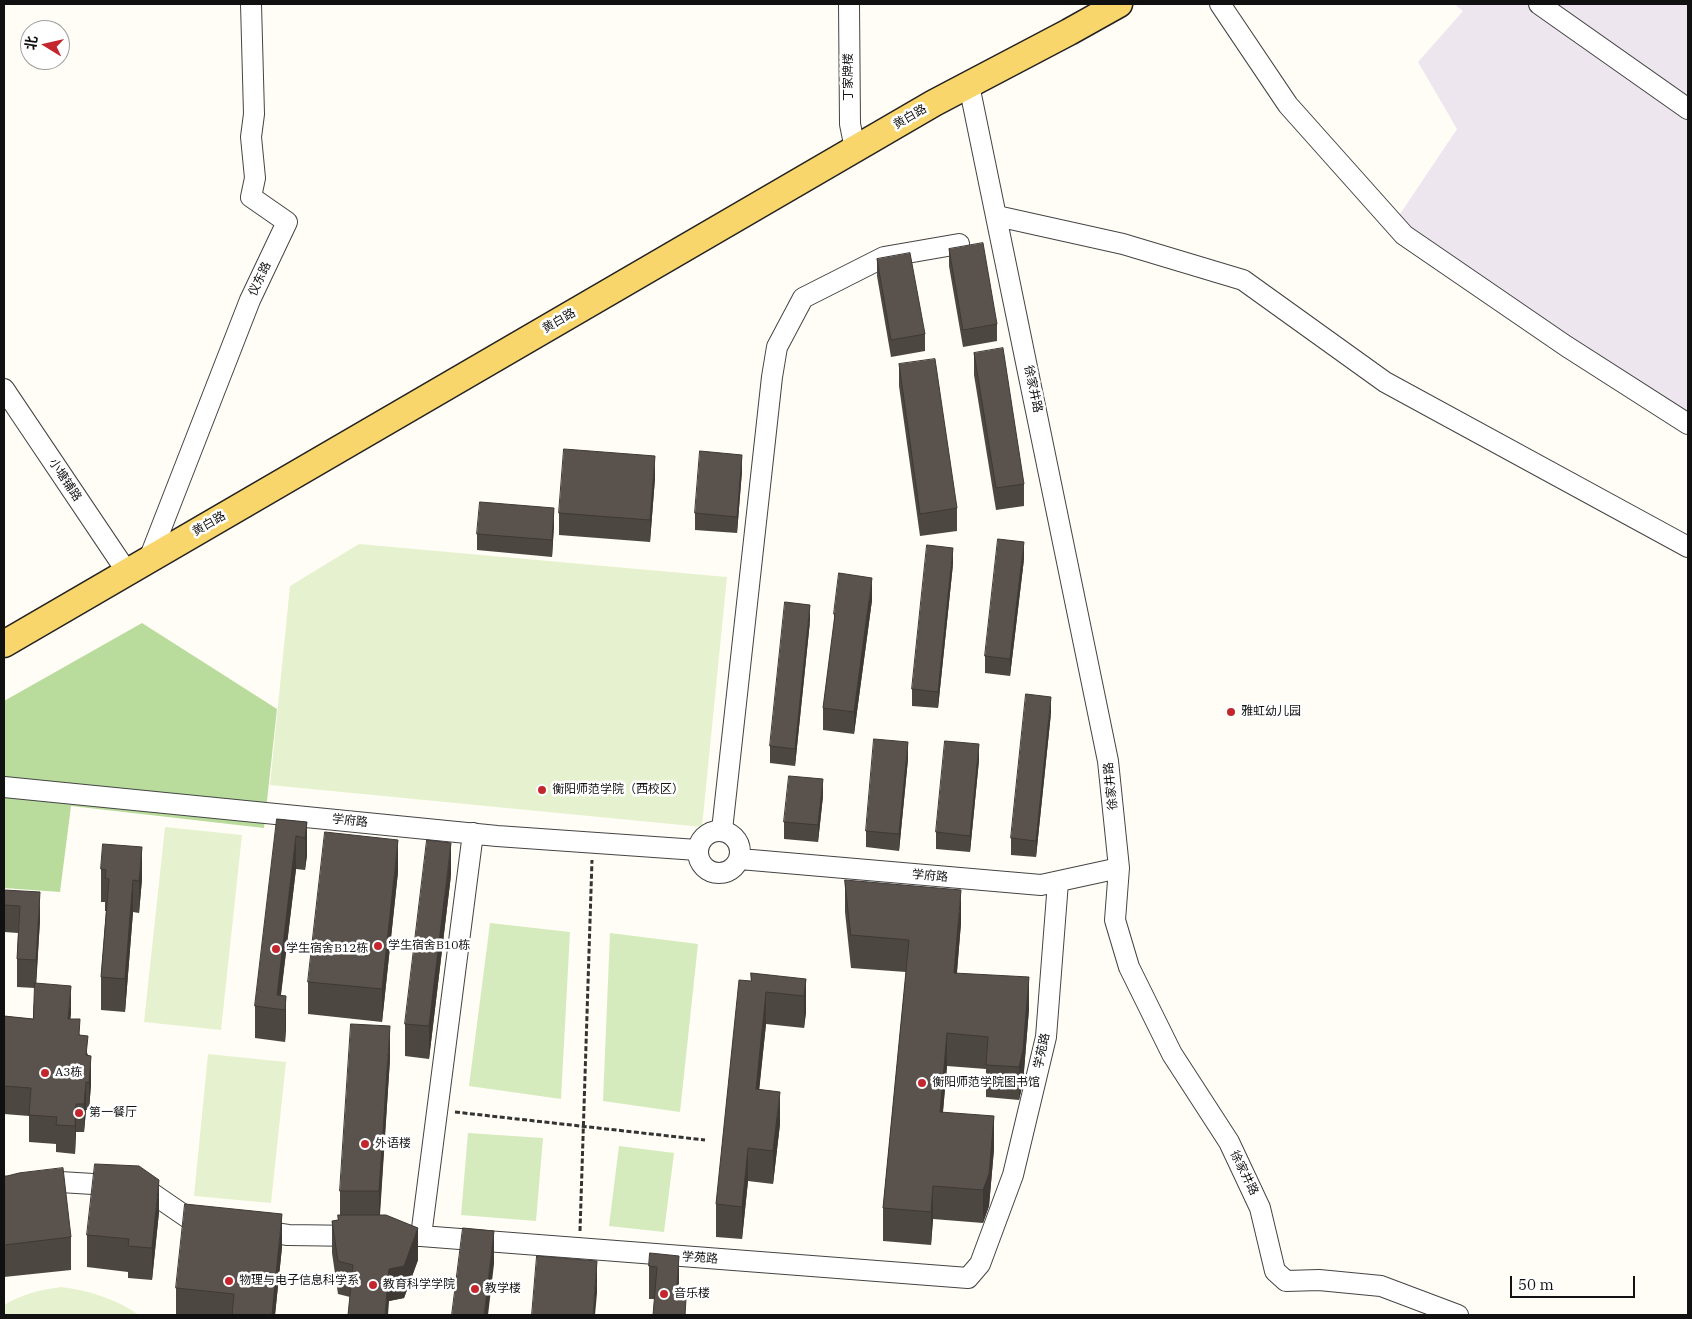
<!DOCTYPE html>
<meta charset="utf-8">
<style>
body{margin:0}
#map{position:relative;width:1692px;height:1319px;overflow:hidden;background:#fffdf5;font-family:"IBM Plex Serif","Noto Sans SC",serif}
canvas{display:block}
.frame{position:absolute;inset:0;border:5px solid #111;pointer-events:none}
.north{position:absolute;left:20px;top:20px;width:50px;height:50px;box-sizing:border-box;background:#fff;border:1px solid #a0a0a0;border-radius:50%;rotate:279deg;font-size:14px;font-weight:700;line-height:20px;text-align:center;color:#111}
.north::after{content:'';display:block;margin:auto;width:18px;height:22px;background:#c4262e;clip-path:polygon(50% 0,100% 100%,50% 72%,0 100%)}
.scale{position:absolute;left:1510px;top:1276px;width:125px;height:22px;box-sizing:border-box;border:2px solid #111;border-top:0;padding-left:6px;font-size:15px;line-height:18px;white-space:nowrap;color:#111;-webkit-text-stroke:4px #fff;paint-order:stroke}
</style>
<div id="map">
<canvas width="1692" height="1319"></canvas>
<div class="frame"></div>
<div class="north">北</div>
<div class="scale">50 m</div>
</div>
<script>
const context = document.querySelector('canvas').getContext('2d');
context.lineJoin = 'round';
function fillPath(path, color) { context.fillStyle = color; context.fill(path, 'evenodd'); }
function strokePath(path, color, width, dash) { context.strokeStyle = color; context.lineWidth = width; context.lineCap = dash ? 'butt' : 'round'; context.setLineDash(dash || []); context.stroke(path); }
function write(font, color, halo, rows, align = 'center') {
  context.font = font + ' "IBM Plex Serif","Noto Sans SC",serif'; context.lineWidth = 5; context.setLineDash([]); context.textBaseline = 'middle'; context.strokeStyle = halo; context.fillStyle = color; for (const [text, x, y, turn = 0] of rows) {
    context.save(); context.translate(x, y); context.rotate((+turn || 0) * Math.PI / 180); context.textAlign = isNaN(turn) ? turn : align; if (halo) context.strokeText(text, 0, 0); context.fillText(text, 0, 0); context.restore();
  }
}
fillPath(new Path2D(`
 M1454,4H1688V418L1396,220L1457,129L1418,62L1463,11Z`), '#eee6ef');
fillPath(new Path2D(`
 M490,923L570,932L561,1099L469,1086Z
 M610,933L698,944L680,1112L603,1101Z
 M468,1133L543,1138L536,1221L461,1215Z
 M619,1146L674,1153L664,1232L609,1226Z`), '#d5ebbd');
fillPath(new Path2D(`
 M142,623L277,709L264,828L71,806L60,892L4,888V701Z`), '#b9dc9c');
fillPath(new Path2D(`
 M359,544L727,577L702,827L270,785L290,586Z
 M165,827L242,835L221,1030L144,1022Z
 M208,1054L286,1062L271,1203L194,1196Z
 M61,1287C89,1290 116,1299 139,1315L62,1314L51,1315H4V1305C22,1294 40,1290 61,1287Z`), '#e6f2cf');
const minor = new Path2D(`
 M849,4L850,124L855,149
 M1220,4L1288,105L1404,235L1566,346L1688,424
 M1539,4L1688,109
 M969,85L1108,761L1119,868L1115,920L1129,967L1172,1054L1229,1142L1260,1208L1275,1271L1286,1281L1319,1280L1381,1286L1458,1315
 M997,216L1123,244L1243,280L1385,382L1688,547
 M4,389L127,572
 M149,559L250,300L287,222L251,197L255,178L251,137L254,114L251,4
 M4,787L497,836L697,850
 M722,830L772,377L777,347L803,298L884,257L959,244
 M698 852a21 21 0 1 1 42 0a21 21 0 1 1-42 0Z
 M740,859L1041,885L1119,868
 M4,1197L60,1182L143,1187L191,1220L209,1223
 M255,1230L288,1235L358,1236
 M392,1236H421L968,1278L980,1264L1013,1175L1046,1037L1058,882
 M421,1236L473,833`);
const major = new Path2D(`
 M4,644L934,103L1069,32L1119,4`);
strokePath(minor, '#444', 22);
strokePath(major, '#222', 29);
strokePath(new Path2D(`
 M455,1112L705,1140
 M580,1231L592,860`), '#333', 3, [5, 2.5]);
strokePath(minor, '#fff', 20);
strokePath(major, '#f9d66b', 26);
fillPath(new Path2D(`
 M949,249L997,324V341L963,347L949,266Z
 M877,259L925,334V351L891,357L877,276Z
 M974,353L1024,484V506L996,510L974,375Z
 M899,364L957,508V531L920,536L899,386Z
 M742,471L737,533L695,530V513Z
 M655,478L650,542L559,535V513Z
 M554,525L552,557L477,550V534Z
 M1024,559L1010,676L985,673V656Z
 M953,564L938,708L912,706V689Z
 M872,600L854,734L823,730V708L834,627V614Z
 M810,621L795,766L770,763V746Z
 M1051,713L1036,857L1011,855V838Z
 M908,759L899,851L866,847V831Z
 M979,760L970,852L936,849V832Z
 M823,796L818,842L784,839V822Z
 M277,819L307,822V855L305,870L296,869L281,995L286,996V1028L285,1042L255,1038V1006Z
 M103,844L142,879L139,913L133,912L125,1012L101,1010V977L106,911H105V902H101V869Z
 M398,872L382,1022L308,1014V982Z
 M451,875L429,1059L405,1056V1024Z
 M845,880L961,923L957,973L1029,1009L1023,1083L1019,1100L986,1097V1069L947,1066L943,1112L994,1149L989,1206L983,1223L933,1219L931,1245L883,1241V1208L906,972L851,968L845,912Z
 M4,890L40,920L36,983L71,1013L70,1019L80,1035L88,1055L91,1084L89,1110H86L84,1132H76L75,1154L56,1152V1144L29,1142V1116L4,1114V1016L33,1019L35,988L17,987V959L18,933L4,932Z
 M806,979V1012L804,1028L766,1024L759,1089L780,1124L773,1184L748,1181L742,1239L716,1237V1204L751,981Z
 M390,1059L380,1215L418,1260L404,1298L389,1301L350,1297L338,1294L332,1253V1221L338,1220L340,1215V1191Z
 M4,1176L71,1237V1270L4,1277Z
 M159,1212L152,1280L128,1278V1272L87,1267V1235Z
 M282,1247L275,1315H176V1288Z
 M650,1253L679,1289V1298L686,1315L654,1299H649V1266Z`), '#4d4742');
fillPath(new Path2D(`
 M742,455V471L737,533V517Z
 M655,456V478L650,542V520Z
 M554,508V525L552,557V540Z
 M1024,542V559L1010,676V659Z
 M953,548V564L938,708V692Z
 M872,578V600L854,734V712Z
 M810,605V621L795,766V749Z
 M1051,697V713L1036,857V841Z
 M908,742V759L899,851V834Z
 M979,744V760L970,852V836Z
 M823,779V796L818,842V825Z
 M307,822V855L305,870V838Z
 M296,836V869L279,1009L277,995Z
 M398,840V872L382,1022V989Z
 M451,843V875L429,1059V1026Z
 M142,847V879L139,913V881Z
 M133,880V912L125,1012V979Z
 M961,890V923L954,1005V973Z
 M40,892V920L36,988V960Z
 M1029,977V1009L1023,1083L1019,1100V1067Z
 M806,979V1012L804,1028V996Z
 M71,986V1013L68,1046V1019Z
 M766,992V1024L756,1121V1089Z
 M286,996V1028L285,1042V1010Z
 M390,1026V1059L379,1224V1191Z
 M947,1033V1066L940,1144V1112Z
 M91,1056V1084L89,1110V1083Z
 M86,1082V1110L84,1132V1104Z
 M780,1092V1124L773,1184V1151Z
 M76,1104V1132L75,1154V1126Z
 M994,1116V1149L989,1206L983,1223V1190Z
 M748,1148V1181L742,1239V1207Z
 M159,1180V1212L152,1280V1248Z
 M933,1186V1219L931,1245V1212Z
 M282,1214V1247L275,1315H272Z
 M418,1228V1260L404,1298L389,1301L388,1315H385L389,1269Z
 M494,1231V1264L488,1315H484Z
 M679,1256V1289L677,1315L676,1298Z
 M597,1261V1293L595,1315H593Z`), '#3f3936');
const building = new Path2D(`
 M983,243L997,324L963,330L949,249Z
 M910,253L925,334L891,340L877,259Z
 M1003,348L1024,484L996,488L974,353Z
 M935,359L957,508L920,514L899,364Z
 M564,449L655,456L650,520L559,513Z
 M700,451L742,455L737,517L695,513Z
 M480,502L554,508L552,540L477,534Z
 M998,539L1024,542L1010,659L985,656Z
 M927,545L953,548L938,692L912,689Z
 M839,573L872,578L854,712L823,708L835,614H834Z
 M785,602L810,605L795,749L770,746Z
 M1026,694L1051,697L1036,841L1011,838Z
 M874,739L908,742L899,834L866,831Z
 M945,741L979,744L970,836L936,832Z
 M789,776L823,779L818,825L784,822Z
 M277,819L307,822L305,838L296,836L277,995L286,996L285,1010L255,1006Z
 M325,832L398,840L382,989L308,982Z
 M427,840L451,843L429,1026L405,1024Z
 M103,844L142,847L139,881L133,880L125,979L101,977L109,879L105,878L106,870L101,869Z
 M845,880L961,890L954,973L1029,977L1023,1050L1019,1067L986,1065L988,1037L947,1033L940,1112L994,1116L989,1174L983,1190L933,1186L931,1212L883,1208L909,940L851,935Z
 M4,890L40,892L36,960L17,959L20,906L4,905Z
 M751,973L806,979L804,996L766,992L756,1089L780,1092L773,1151L748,1148L742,1207L716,1204L739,980L751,981Z
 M35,983L71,986L68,1019H80L79,1035L88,1036L86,1055L91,1056L89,1083L86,1082L84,1104H76L75,1126L56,1125L57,1117L29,1115L31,1088L4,1086V1016L33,1019Z
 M351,1024L390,1026L379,1191H340Z
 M95,1164L139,1166L159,1180L152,1248L128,1246L129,1239L87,1235Z
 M63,1168L71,1237L4,1245V1176H7L19,1173Z
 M185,1204L282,1214L272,1315H232L234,1294L176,1288Z
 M338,1215H386L418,1228L404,1266L389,1269L385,1315H348L353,1265L338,1261L332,1221L338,1220Z
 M463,1228L494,1231L484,1315H452Z
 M650,1253L679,1256L676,1298L686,1299L685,1315H653L657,1267L649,1266Z
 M537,1256L597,1261L593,1315H532Z`);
fillPath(building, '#5a524d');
strokePath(building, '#3f3936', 1);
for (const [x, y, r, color] of [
 [1231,712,5,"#c4262e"],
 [542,790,5,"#c4262e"],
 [378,946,5,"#c4262e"],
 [276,949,5,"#c4262e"],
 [45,1073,5,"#c4262e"],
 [922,1083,5,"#c4262e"],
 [79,1113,5,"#c4262e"],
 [365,1144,5,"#c4262e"],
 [229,1281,5,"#c4262e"],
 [373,1285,5,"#c4262e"],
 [475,1289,5,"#c4262e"],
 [664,1294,5,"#c4262e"]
]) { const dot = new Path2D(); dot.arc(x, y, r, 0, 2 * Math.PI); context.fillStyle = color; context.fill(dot); strokePath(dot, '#fff', 2); }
write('12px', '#111', '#fff', [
 ["丁家牌楼",849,77,-90],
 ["黄白路",910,117,-30],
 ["仪东路",260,279,-65],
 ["黄白路",559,321,-30],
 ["徐家井路",1033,389,78],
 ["小塘铺路",65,480,56],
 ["黄白路",209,524,-30],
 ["徐家井路",1111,786,-96],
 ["学府路",350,821,6],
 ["学府路",930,876,5],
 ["学苑路",1042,1051,-78],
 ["徐家井路",1244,1173,64],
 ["学苑路",700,1258,4]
]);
write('12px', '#111', '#fff', [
 ["雅虹幼儿园",1241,712],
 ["衡阳师范学院（西校区）",552,790],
 ["学生宿舍B10栋",388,946],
 ["学生宿舍B12栋",286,949],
 ["A3栋",55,1073],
 ["衡阳师范学院图书馆",932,1083],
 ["第一餐厅",89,1113],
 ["外语楼",375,1144],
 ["物理与电子信息科学系",239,1281],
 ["教育科学学院",383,1285],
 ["教学楼",485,1289],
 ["音乐楼",674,1294]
], 'left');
</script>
